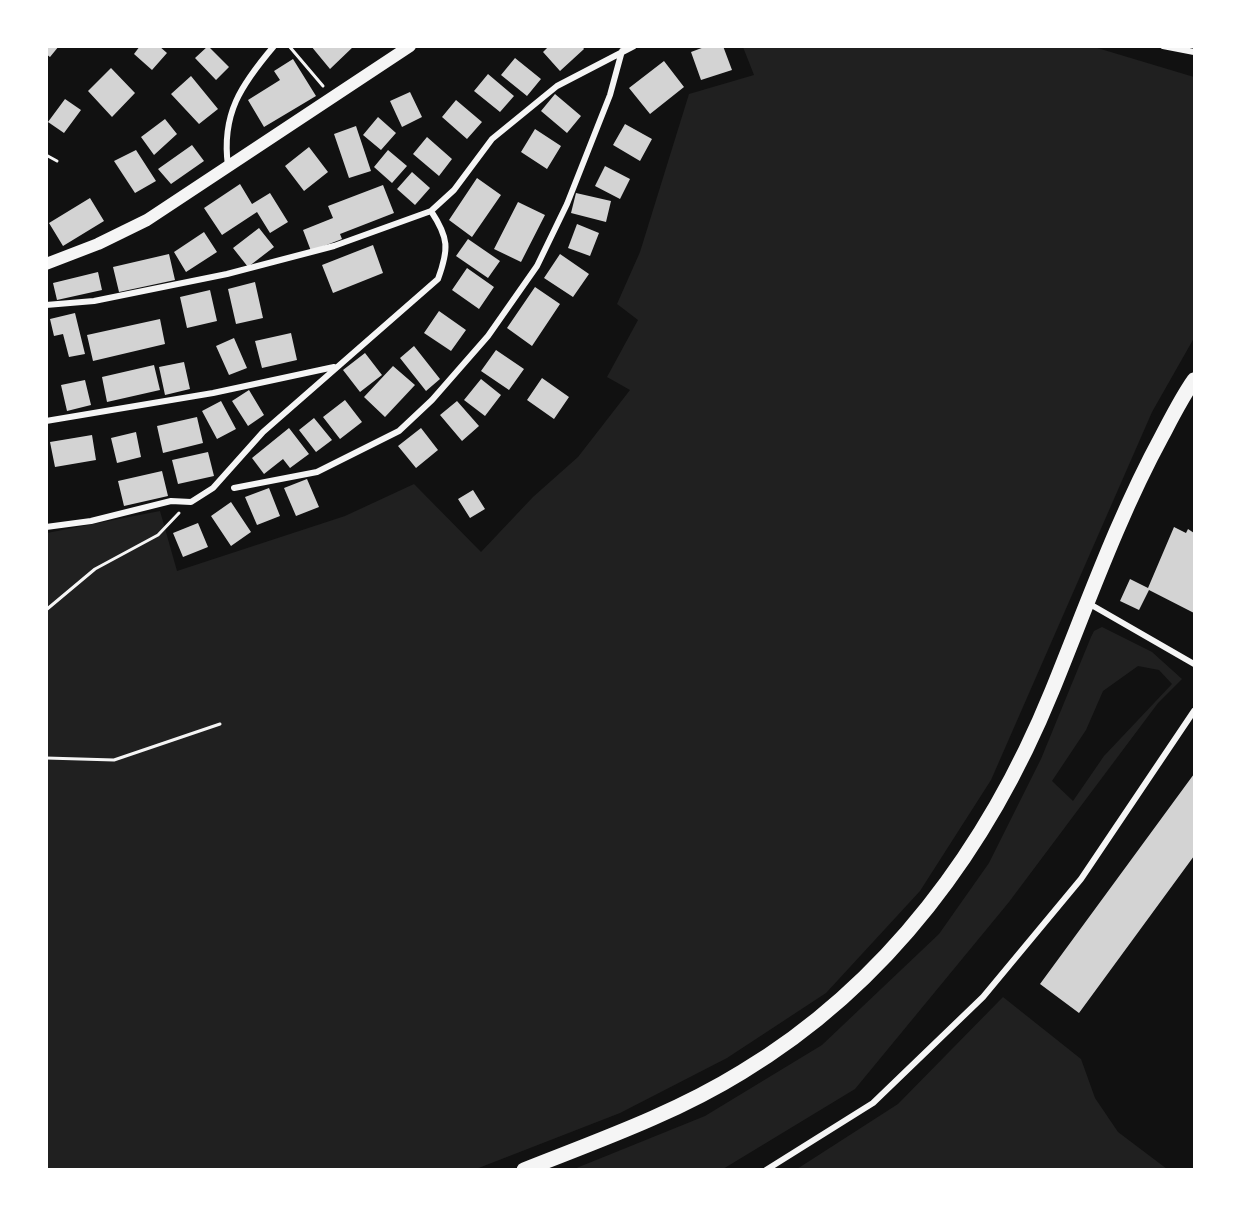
<!DOCTYPE html>
<style>
body{margin:0}
#map{position:relative;width:1241px;height:1216px;overflow:hidden;background:#111;font-family:"Public Sans",sans-serif}
canvas{display:block}
.frame{position:absolute;inset:0;border:48px solid #fff;pointer-events:none}
</style>
<div id="map">
<canvas width="1241" height="1216"></canvas>
<div class="frame"></div>
</div>
<script>
const context = document.querySelector('canvas').getContext('2d');
context.lineJoin = 'round';
function fillPath(path, color) { context.fillStyle = color; context.fill(path, 'evenodd'); }
function strokePath(path, color, width, dash) { context.strokeStyle = color; context.lineWidth = width; context.lineCap = dash ? 'butt' : 'round'; context.setLineDash(dash || []); context.stroke(path); }
fillPath(new Path2D(`
 M743,47H1094L1194,77V338L1152,412L991,780L920,891L826,993L727,1058L620,1113L476,1169L47,1170V533L160,511L177,571L345,516L414,484L481,552L533,497L578,457L630,390L607,377L638,320L617,304L640,252L689,94L754,75Z
 M1102,627L1152,652L1182,679L1158,703L1009,902L855,1089L723,1169H574L705,1116L822,1045L939,934L989,863L1041,759L1091,637L1094,631ZM1138,666L1159,670L1172,684L1104,756L1073,801L1052,781L1086,730L1103,691Z
 M1003,997L1081,1059L1095,1098L1118,1132L1167,1169H797L898,1104Z`), '#202020');
fillPath(new Path2D(`
 M46,46H59L50,57L46,54Z
 M140,46H159L167,53L152,70L134,54Z
 M208,46L229,67L216,80L195,58Z
 M311,46H354L330,69Z
 M549,46H582L584,49L560,71L543,52Z
 M707,46H723L732,70L701,80L691,52Z
 M515,58L541,79L527,96L501,75Z
 M293,59L316,96L264,127L248,100L280,80L274,71Z
 M664,61L684,87L650,114L629,88Z
 M111,68L135,93L112,117L88,91Z
 M488,74L514,96L500,112L474,91Z
 M191,76L218,109L199,124L171,94Z
 M410,92L422,117L402,127L390,101Z
 M555,94L581,116L567,133L541,111Z
 M65,99L81,110L64,133L48,122Z
 M456,100L482,122L467,139L442,117Z
 M378,117L396,133L381,150L363,135Z
 M165,119L177,134L154,155L141,137Z
 M625,124L652,139L640,161L613,145Z
 M356,126L371,171L349,178L334,134Z
 M535,129L561,146L547,169L521,152Z
 M427,137L452,159L439,176L413,154Z
 M192,145L204,161L171,184L158,169Z
 M309,147L328,172L304,191L285,166Z
 M136,150L156,181L135,193L114,161Z
 M388,150L407,166L392,183L374,167Z
 M605,166L630,179L620,199L595,186Z
 M412,172L430,188L415,205L397,189Z
 M477,178L501,195L472,237L449,220Z
 M240,184L252,204L270,193L288,222L270,233L257,212L222,235L204,208Z
 M383,185L394,213L340,234L342,239L311,251L303,230L333,218L328,206Z
 M576,193L611,201L606,222L571,213Z
 M90,198L104,221L63,246L49,223Z
 M518,202L545,215L521,262L494,249Z
 M577,224L599,233L590,256L568,248Z
 M259,228L274,247L248,267L233,248Z
 M204,232L217,252L186,272L174,252Z
 M468,239L500,261L488,278L456,256Z
 M373,245L383,273L333,293L322,265Z
 M169,254L175,280L119,292L113,267Z
 M560,254L589,274L573,297L544,278Z
 M467,268L494,287L479,309L452,290Z
 M98,272L102,290L57,300L53,283Z
 M255,282L263,318L236,324L228,289Z
 M535,287L560,304L532,346L507,328Z
 M210,290L217,321L187,328L180,297Z
 M439,311L466,330L451,351L424,333Z
 M75,313L85,354L69,357L63,334L54,336L50,319Z
 M160,319L165,344L93,361L87,335Z
 M291,333L297,360L262,368L255,341Z
 M234,338L247,368L229,375L216,346Z
 M414,346L440,379L426,391L400,358Z
 M496,350L524,369L509,390L481,371Z
 M365,353L382,375L360,392L343,370Z
 M184,362L190,389L165,395L159,367Z
 M154,365L160,390L107,402L102,377Z
 M393,366L415,385L385,417L364,397Z
 M542,378L569,397L554,419L527,400Z
 M481,379L501,395L485,416L464,400Z
 M85,380L91,405L67,411L61,385Z
 M249,390L264,415L248,426L232,401Z
 M345,400L362,422L340,439L323,417Z
 M221,401L236,429L217,439L202,411Z
 M457,401L479,426L462,441L440,415Z
 M197,417L203,443L163,453L157,426Z
 M314,418L332,440L316,452L299,430Z
 M289,428L309,454L290,468L283,459L264,474L252,458Z
 M421,428L438,450L416,468L398,446Z
 M136,432L141,457L117,463L111,438Z
 M92,435L96,460L55,467L50,442Z
 M208,452L214,476L178,484L172,460Z
 M162,471L168,496L124,506L118,481Z
 M307,479L319,507L296,516L284,488Z
 M269,488L280,516L257,525L245,497Z
 M473,490L485,509L470,518L458,499Z
 M231,502L251,532L231,546L211,516Z
 M198,523L208,547L183,557L173,533Z
 M1174,527L1186,533L1188,529L1194,533V613L1149,590L1139,610L1120,601L1130,579L1148,588Z
 M1194,774V856L1079,1013L1040,984Z`), '#d3d3d3');
strokePath(new Path2D(`
 M289,46L323,86
 M46,155L57,161
 M46,610L95,569L158,535L179,513
 M46,758L114,760L220,724`), '#f5f5f5', 3);
strokePath(new Path2D(`
 M1163,46L1194,52
 M228,166C221,114 241,85 274,46
 M46,305L94,301L227,274L334,246L431,211L454,190L492,139L557,86L634,46
 M46,421L213,393L334,367
 M234,488L317,472L399,431L432,400L488,336L537,266L567,204L610,95L622,51
 M46,527L91,521L171,501L191,502L213,488L263,432L438,279C449,249 449,238 431,211
 M1088,603L1194,664
 M766,1170L873,1103L983,997L1081,879L1194,711`), '#f5f5f5', 6);
strokePath(new Path2D(`
 M46,264L98,244L147,220L410,46`), '#f5f5f5', 12);
strokePath(new Path2D(`
 M524,1170C597,1141 674,1114 742,1072C888,984 989,846 1052,691C1087,605 1118,517 1162,436C1172,417 1182,397 1194,380`), '#f5f5f5', 15);
</script>
